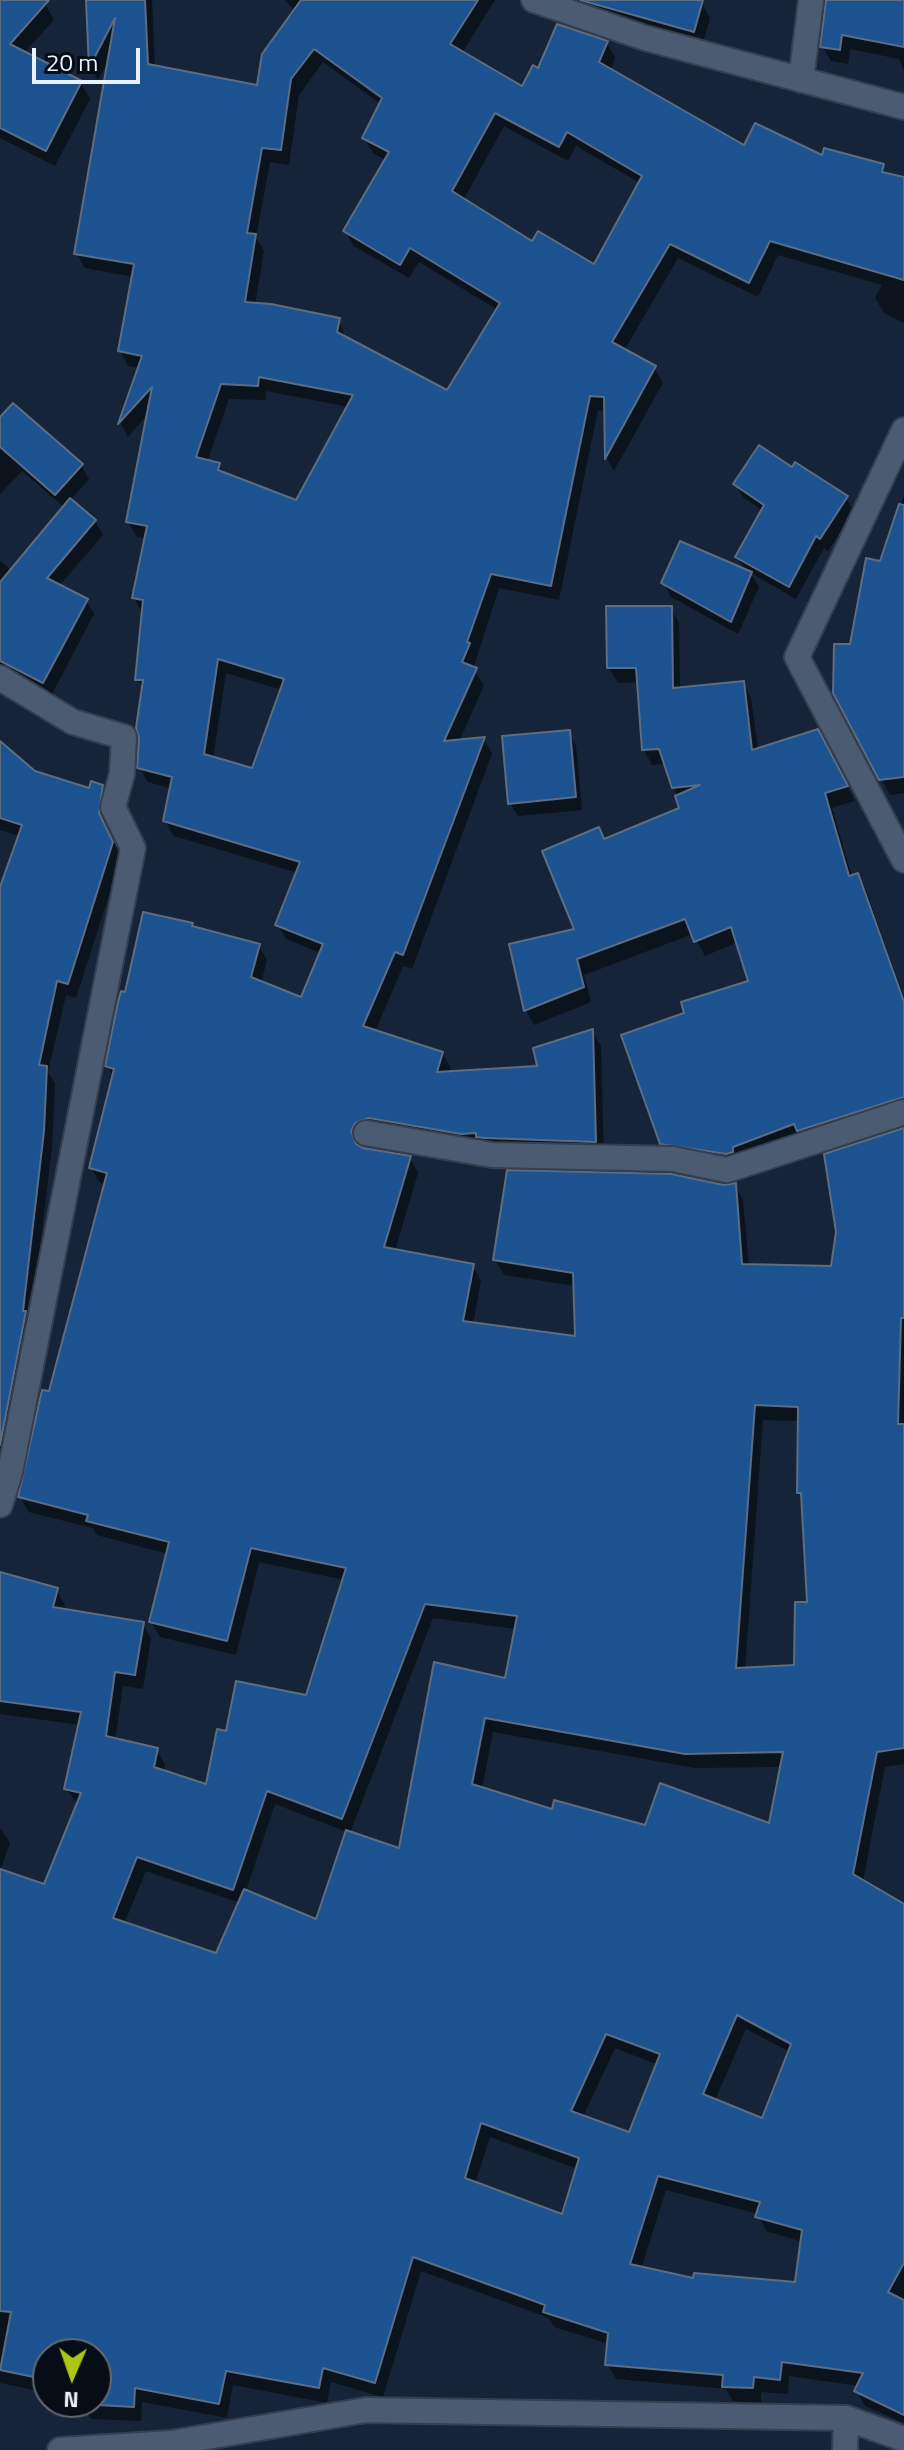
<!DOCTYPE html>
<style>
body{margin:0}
#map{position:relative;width:904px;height:2450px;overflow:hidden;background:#152438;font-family:"Titillium Web",sans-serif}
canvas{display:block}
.north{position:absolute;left:32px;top:2338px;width:80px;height:80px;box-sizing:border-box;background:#070d16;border:2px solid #626972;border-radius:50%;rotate:182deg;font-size:22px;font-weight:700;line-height:32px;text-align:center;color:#eaf2fd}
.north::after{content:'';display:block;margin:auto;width:28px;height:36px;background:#abc614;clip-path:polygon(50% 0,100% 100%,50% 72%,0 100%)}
.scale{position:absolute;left:32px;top:48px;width:108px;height:36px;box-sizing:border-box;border:4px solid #eaf2fd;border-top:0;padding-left:10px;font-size:24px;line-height:28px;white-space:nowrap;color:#eaf2fd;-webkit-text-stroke:6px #070d16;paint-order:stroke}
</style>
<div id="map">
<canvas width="904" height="2450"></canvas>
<div class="north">N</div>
<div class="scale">20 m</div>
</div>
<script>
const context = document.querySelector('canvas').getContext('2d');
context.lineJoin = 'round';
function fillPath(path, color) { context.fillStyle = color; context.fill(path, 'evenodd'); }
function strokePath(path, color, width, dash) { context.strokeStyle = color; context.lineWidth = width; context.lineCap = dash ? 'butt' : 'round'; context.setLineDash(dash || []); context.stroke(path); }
fillPath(new Path2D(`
 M0,0H39L45,4L54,20L24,53L81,83L90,99L55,166L0,138Z
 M88,0H152L155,67L258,87L295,11L285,0H495L462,53L523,89L538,70L607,43L615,58L610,70L745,148L882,166L887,175L904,179V323L884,313L875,298L882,285L778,255L758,297L678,258L624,351L654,368L663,383L614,471L607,458L606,411L598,410L559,600L499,588L473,669L484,685L459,742L484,739L492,754L412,969L403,966L375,1032L442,1053L451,1068L449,1073L539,1068L592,1031L601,1046L604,1157L363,1138L359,1148L410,1158L418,1173L395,1251L472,1265L481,1281L473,1325L577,1338L575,1286L504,1275L495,1260L735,1185L743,1200L749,1266L833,1268L904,1130V1764L885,1767L863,1881L904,1906V2423L865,2406L857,2391L859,2386L789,2376L788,2394L761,2392V2403L733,2401L726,2389L616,2379L607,2364L609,2344L554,2327L549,2318L421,2271L383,2397L331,2382L327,2403L233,2385L227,2418L142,2402L141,2421L91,2419L82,2402H96V2354H48V2393L0,2383V1871L45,1886L78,1804L66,1789L80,1725L0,1714V1574L56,1590L65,1605L64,1611L143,1624L151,1639L143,1689L123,1686L115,1741L157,1750L165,1765L164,1772L207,1787L227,1733L307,1697L344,1580L259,1562L236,1655L160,1637L151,1622L168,1554L97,1535L93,1528L29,1512L20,1497L106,1185L100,1183L91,1168L114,1077L107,1066L126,995L192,925L194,929L258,945L267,960L261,983L302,999L321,953L286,939L277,924L298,873L174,836L165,821L172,789L148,782L139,767L144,690L137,679L142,613L134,598L147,539L137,537L128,522L148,414L128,437L121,423L140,368L128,366L120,351L134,277L85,268L76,253L109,60L98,80L91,68ZM323,62L381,104L364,138L373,153L386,160L345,231L354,246L409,278L419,262L498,310L448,392L346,340L339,320L255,305L264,251L256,238L270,162L289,165L299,95ZM504,126L568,161L576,146L640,183L595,267L532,244L463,201ZM266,391L349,407L297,503L224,475L219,465L207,462L229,399L266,400ZM226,673L282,690L253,770L213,759ZM763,1420L800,1421L799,1492L803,1499L809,1604L796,1667L745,1670ZM433,1618L516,1629L506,1680L400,1850L350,1833ZM493,1732L695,1768L782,1767L770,1826L646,1827L553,1812L482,1789ZM275,1804L347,1832L317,1922L246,1891ZM146,1871L240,1903L217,1955L124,1924ZM746,2029L790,2052L763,2120L715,2100ZM615,2048L658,2065L630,2134L583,2117ZM490,2137L578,2169L563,2217L475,2184ZM666,2190L758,2214L766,2231L803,2242L797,2284L695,2281L641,2269Z
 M573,0H692L702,3L710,18L702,46L579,11Z
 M827,0H904V71L899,59L850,49L848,64L831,61L822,46Z
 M0,420L81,465L89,479L70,501L95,521L103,535L59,586L86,600L94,614L51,696L0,669V561L12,571L65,508L22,471L0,494Z
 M792,470L846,498L854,511L828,551L824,548L796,599L751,573L759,587L738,634L671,597L664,583L746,572L737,557L763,511L743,497L735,484Z
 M904,495V793L890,795L881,779L852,646Z
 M671,608L679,623L680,690L743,683L751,698L758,750L826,747L855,801L832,808L852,877L857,875L866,890L904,998V1114L740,1162L671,1158L662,1143L687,1014L750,982L738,942L705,956L693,934L584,975L591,1002L534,1025L526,1010L577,931L604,841L682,810L666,764L652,765L644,750L639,682L618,683L609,668Z
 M568,732L576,745L582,810L518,816L510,803Z
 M0,744L34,773L90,790L102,787L111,802L107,829L121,858L76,998L66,995L48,1072L55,1083L52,1148L31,1323L0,1494V893L20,836L0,830Z
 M0,1828L10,1843L0,1871Z`), '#0007');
const building = new Path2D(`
 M0,0H49L10,44L82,81L46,151L0,128Z
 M86,0H145L148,64L257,85L262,54L301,0H478L450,44L522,86L533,65L538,68L557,24L608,41L599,62L744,145L755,123L822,155L824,148L884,164L882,172L904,177V280L770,241L749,283L670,244L612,342L656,366L605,459L604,397L590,396L551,586L491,574L467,642L470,643L462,662L477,668L444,741L485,737L403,955L395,952L363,1026L443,1052L437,1072L537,1066L533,1048L593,1029L596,1142L485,1138L476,1137V1133L461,1134L369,1118L355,1123L351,1131L356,1144L363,1148L411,1156L384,1247L474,1264L463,1321L575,1336L573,1273L493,1260L507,1170L671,1174L724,1185L736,1183L742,1264L831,1266L836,1232L824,1154L904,1128V1318H901L898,1424H904V1748L877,1752L853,1874L904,1904V2263L888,2292L904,2300V2415L854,2391L863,2373L782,2362L780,2380L754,2377L753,2388L722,2387L723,2375L605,2365L608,2333L543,2312L545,2305L413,2257L375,2383L323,2368L319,2388L226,2371L219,2404L135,2388L134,2407L80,2404L96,2402V2354H48V2380L0,2370L11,2312L0,2311V1869L44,1884L81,1793L64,1789L81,1712L0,1701V1572L58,1588L53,1607L144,1622L135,1675L115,1672L106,1736L158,1748L154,1767L206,1784L217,1729L226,1731L236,1681L306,1695L346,1568L251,1548L227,1641L149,1622L169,1542L86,1521L88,1515L18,1497L42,1390L49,1391L107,1173L89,1168L114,1069L105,1066L118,1002L121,991L125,992L143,912L193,923L192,926L260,944L251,977L301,997L323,944L275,925L300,862L163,821L172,777L137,768L139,738L136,728L143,680H135L143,600L132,598L147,526L126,522L152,387L118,424L142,356L118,351L134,264L74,254L115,18L89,68ZM314,49L382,98L362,138L389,152L343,231L400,265L410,248L500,303L447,390L337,332L340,318L271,304L245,302L256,234L247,233L262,148L281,150L291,79ZM495,113L559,147L567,132L642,176L594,264L538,231L532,241L452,191ZM259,377L353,395L296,500L218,470L220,463L196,457L221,384L258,386ZM218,659L284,679L252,768L204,754ZM755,1405L798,1407L797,1493H801L807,1602H795L794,1665L736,1668ZM425,1604L517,1616L505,1678L434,1662L399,1848L346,1830L316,1919L244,1889L216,1953L113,1918L137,1857L233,1890L267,1791L342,1819ZM485,1718L685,1754L783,1752L769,1823L660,1783L645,1825L554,1800L552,1809L472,1784ZM737,2015L791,2044L762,2118L703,2094ZM606,2034L660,2054L629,2132L571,2111ZM481,2123L579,2158L562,2214L465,2178ZM658,2176L760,2202L755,2217L802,2230L795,2282L694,2273L693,2278L630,2264Z
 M580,0H703L694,32Z
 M826,0H904V47L842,35L840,50L820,47Z
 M13,403L83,464L55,495L0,447V417Z
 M759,445L792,467L795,462L848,496L820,539L816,536L789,587L735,557L764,505L733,484Z
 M70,498L96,520L47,578L88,599L43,683L0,661V582Z
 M899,504L904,505V777L879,780L833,693L834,644H850L866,558L880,561Z
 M680,541L752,572L731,622L661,583Z
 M606,606H672L673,688L744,681L752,750L818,729L848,786L825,793L849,876L858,873L904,1002V1097L797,1131L794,1124L733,1147V1152L726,1154L660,1144L621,1035L684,1013L681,1002L748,981L731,927L694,942L685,919L577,959L584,987L524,1011L509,944L574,929L542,851L599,827L604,839L679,808L675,796L700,785L672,788L659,749L642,750L636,668H607Z
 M570,730L576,797L508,804L502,736Z
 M0,741L35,771L89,788L91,781L103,785L99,813L113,842L68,984L57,981L39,1065L47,1066L44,1131L23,1311H26L0,1445V887L22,825L0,818Z`);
fillPath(building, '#1d5291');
strokePath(building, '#5b6d83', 2);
const minor = new Path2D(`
 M534,0L645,38L904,107
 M801,80L811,0
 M904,430L797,657L904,860
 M0,678L73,722L124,737L122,774L113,807L133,848L10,1472L0,1505
 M366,1133L492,1155L673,1159L727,1170L904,1112
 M60,2450L171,2443L366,2410L846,2418L904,2439
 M845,2450L846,2418`);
strokePath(minor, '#353f4f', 28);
strokePath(minor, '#4b5c72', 24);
</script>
